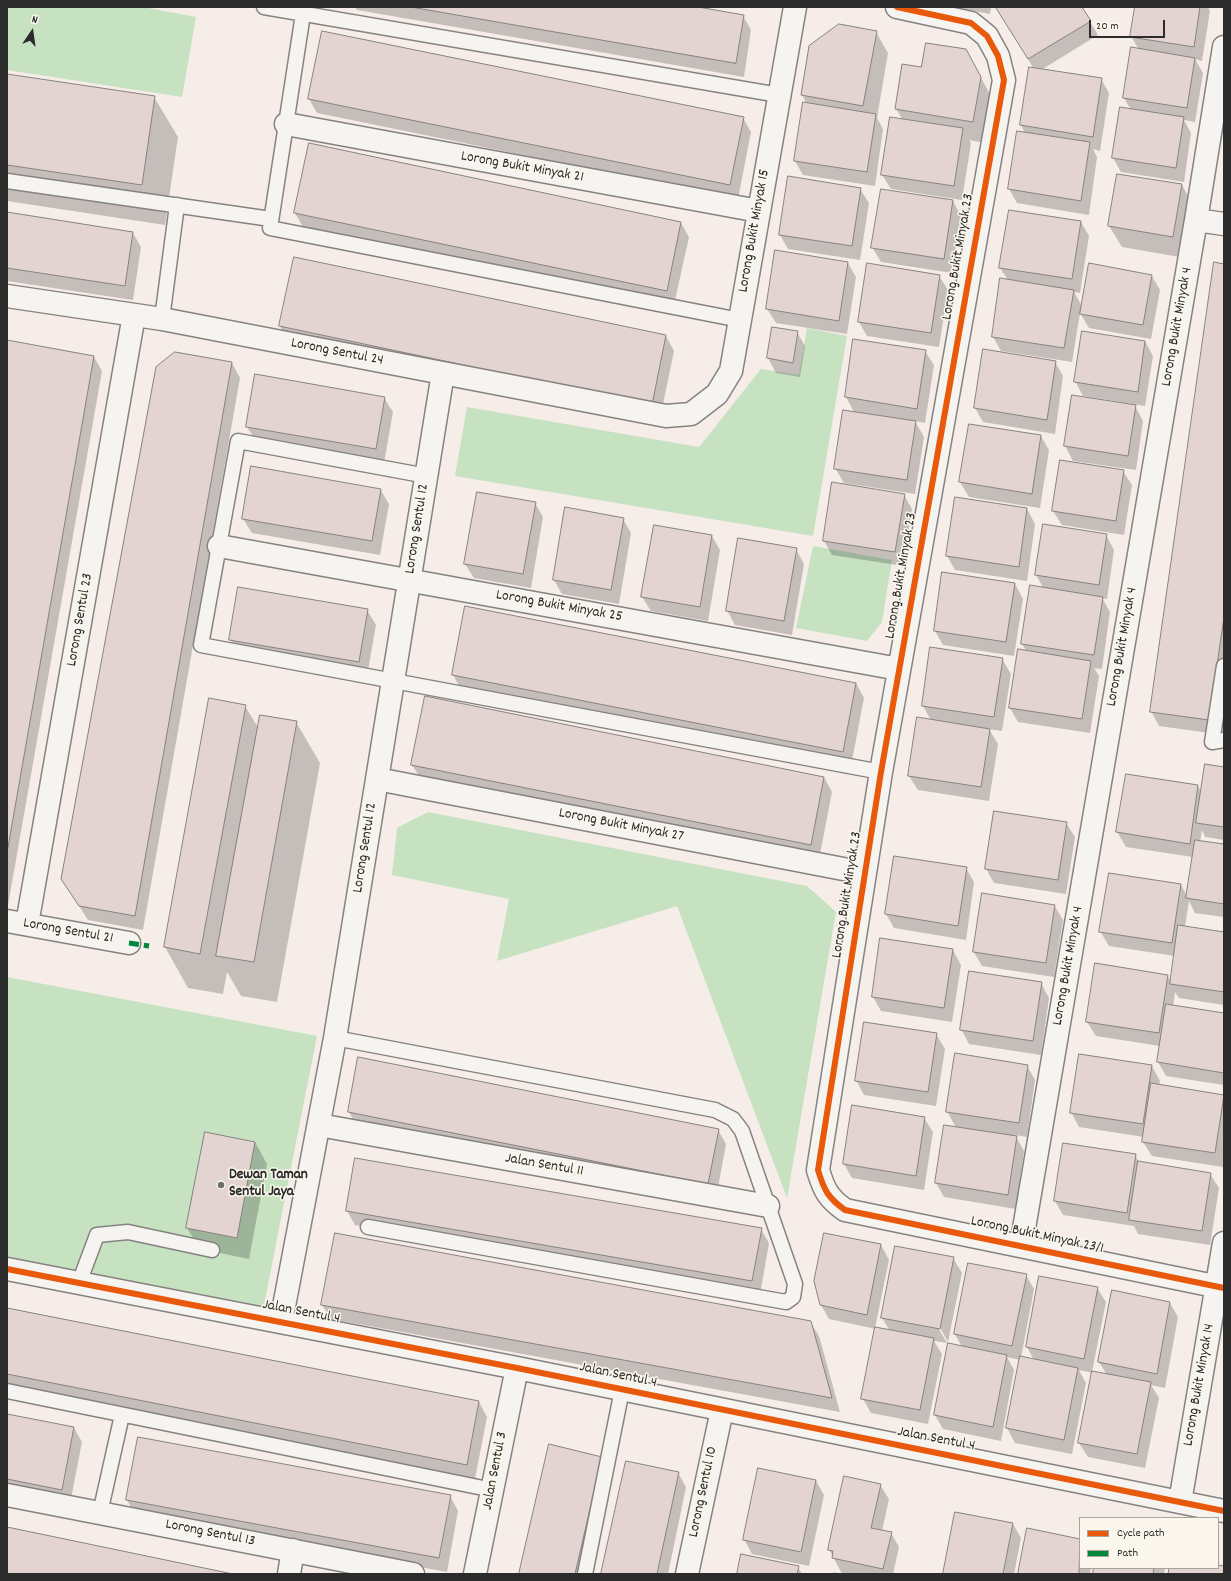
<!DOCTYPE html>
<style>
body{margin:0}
#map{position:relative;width:1231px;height:1581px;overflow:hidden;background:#f6ede9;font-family:Dekko,sans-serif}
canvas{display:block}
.frame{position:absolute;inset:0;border:8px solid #2b2b2b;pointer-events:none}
.legend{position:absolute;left:1079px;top:1517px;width:140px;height:52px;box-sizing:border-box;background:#fbf7ec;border:1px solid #a8a59f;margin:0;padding:5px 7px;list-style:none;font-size:12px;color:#2b2b2b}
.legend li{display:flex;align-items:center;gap:8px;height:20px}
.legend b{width:20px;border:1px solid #a8a59f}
.north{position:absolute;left:12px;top:12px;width:40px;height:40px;-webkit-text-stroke:3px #fbf7ec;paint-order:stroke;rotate:13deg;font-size:11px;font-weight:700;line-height:16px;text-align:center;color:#2b2b2b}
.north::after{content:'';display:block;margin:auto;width:14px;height:18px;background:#2b2b2b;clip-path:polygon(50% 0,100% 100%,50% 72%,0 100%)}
.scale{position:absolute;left:1089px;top:20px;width:76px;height:18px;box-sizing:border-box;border:2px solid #2b2b2b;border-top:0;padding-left:5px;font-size:12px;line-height:14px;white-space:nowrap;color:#2b2b2b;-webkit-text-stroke:3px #fbf7ec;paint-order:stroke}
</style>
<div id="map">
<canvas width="1231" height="1581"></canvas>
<div class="frame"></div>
<ul class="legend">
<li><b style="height:5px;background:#e8590c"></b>Cycle path</li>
<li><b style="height:5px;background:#00873e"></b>Path</li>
</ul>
<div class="north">N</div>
<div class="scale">20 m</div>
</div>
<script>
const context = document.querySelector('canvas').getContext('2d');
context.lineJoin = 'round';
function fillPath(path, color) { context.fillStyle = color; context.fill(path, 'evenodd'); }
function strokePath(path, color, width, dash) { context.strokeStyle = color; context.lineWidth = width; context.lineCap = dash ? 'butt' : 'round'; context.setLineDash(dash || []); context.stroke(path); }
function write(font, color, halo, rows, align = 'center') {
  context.font = font + ' Dekko,sans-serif'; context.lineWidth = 3; context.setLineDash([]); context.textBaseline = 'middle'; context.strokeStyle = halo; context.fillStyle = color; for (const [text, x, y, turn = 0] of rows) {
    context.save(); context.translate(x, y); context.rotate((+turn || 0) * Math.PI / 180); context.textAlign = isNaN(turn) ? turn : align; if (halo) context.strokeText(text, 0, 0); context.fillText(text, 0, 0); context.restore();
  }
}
fillPath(new Path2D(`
 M7,7H143L196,17L182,97L7,70Z
 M807,328L847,336L813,536L455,476L467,407L699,447L761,369L799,375Z
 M813,546L892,560L882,622L867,641L796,628Z
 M428,812L807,886L836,912L787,1198L677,906L497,961L509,899L392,875L397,828Z
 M7,977L317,1036L263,1310L7,1257Z`), '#c6e2c1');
fillPath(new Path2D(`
 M355,7H692L743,16L751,30L744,77L357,10Z
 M952,7H991L990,14Z
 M1000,7H1081L1098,35L1041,70L1101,79L1109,93L1100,151L1093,149L1097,157L1089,215L1017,203L1009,189L1025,133L1021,125L1029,68L1034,69L1006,23Z
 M1136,7H1208L1210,11L1202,61L1195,59L1203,73L1195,122L1184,120L1191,133L1184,182L1121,172L1113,158L1131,110L1124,98L1139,50L1131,36Z
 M876,32L888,53L877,118L883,129L875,186L803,175L795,161L807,104L802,95Z
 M978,72L993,100L985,143L969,140L971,143L962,200L891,189L882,175L903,120L896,109Z
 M7,75L154,97L178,137L165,225L7,201Z
 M309,99L743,118L751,132L738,199L317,113Z
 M1182,185L1194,207L1185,258L1122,247L1109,226Z
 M860,189L869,203L860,260L788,249L780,235Z
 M953,201L961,216L952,273L881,262L872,247Z
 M7,213L133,233L141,247L133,300L7,281Z
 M295,213L681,223L689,237L674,305L303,227Z
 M1081,222L1089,236L1080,293L1074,292L1082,306L1152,276L1160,290L1151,339L1089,328L1080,313L1072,362L1001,351L993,337L1008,280L1000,268Z
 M848,263L856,277L847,334L776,323L767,309Z
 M1224,265V687L1217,734L1159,726L1151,711Z
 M939,276L948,290L939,347L867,336L859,322Z
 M280,326L666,336L674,351L660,419L288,340Z
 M773,328L797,332L805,346L800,377L776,373L768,358Z
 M854,340L925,351L934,365L925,423L915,421L924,437L915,494L844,483L835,468L854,412L846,397Z
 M7,341L94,357L102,371L7,911Z
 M1145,341L1153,356L1145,406L1083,396L1075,381Z
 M1055,362L1063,376L1055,434L983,422L975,408Z
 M232,363L240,378L143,930L88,920L62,879Z
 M384,398L393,412L384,463L256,441L247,427Z
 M1135,406L1143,421L1136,470L1073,461L1065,446Z
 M1041,436L1049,450L1040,508L969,497L960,482Z
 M1123,471L1132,485L1124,535L1062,525L1053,511Z
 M380,489L389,504L380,555L252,533L243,519Z
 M904,495L912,509L903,566L832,555L824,541Z
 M535,503L543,517L531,588L474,578L465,564Z
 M1027,509L1035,524L1027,581L955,570L947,556Z
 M623,519L631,533L619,604L562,594L554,580Z
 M1106,535L1114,550L1107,599L1102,598L1110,612L1102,669L1094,668L1099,676L1090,733L1018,722L1010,708L1027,652L1022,644L1044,589L1036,575Z
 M712,536L720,550L708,621L651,611L642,597Z
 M796,549L804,564L792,635L735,625L727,610Z
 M1015,584L1023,599L1014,656L943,645L935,631Z
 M367,610L376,625L367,676L239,654L230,639Z
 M1002,659L1011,674L1002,731L989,729L998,744L989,801L918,790L909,776L931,720L923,706Z
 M453,675L856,683L864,698L851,766L461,689Z
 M245,706L259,729L296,722L320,763L277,1002L241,996L227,972L223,994L188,988L165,947Z
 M412,765L824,777L832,792L819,859L421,779Z
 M1224,768V840L1205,837L1202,830L1200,842L1224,845V917L1195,913L1189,901L1185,927L1224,933V1005L1179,998L1175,992L1173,1006L1224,1014V1085L1166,1076L1158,1062L1160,1046L1096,1036L1087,1022L1167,975L1171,982L1175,956L1109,946L1100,931L1181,885L1187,896L1193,857L1126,847L1117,832L1198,786L1202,793Z
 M1066,823L1075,837L1066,894L994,883L986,869Z
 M966,868L974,882L966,940L894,928L886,914Z
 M1054,905L1063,920L1054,977L982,966L974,952Z
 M953,950L961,965L952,1022L881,1011L873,997Z
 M1041,983L1049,998L1041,1055L969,1044L961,1029Z
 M936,1034L945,1049L936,1106L864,1095L856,1080Z
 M1027,1066L1035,1080L1027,1137L1015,1135L1024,1151L1016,1209L944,1197L936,1183L956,1128L947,1111Z
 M1152,1066L1160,1081L1159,1086L1224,1096L1223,1167L1152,1156L1143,1142L1144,1137L1079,1127L1071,1112Z
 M349,1112L718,1130L726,1144L716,1198L357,1126Z
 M924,1118L933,1132L924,1190L852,1178L844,1164Z
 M255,1142L267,1164L249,1259L200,1249L187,1228Z
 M1135,1155L1139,1162L1210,1174L1219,1188L1210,1245L1138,1234L1134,1226L1063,1215L1055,1201Z
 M347,1211L761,1229L769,1243L760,1295L355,1225Z
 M881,1245L889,1260L875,1328L890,1331L882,1318L953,1258L962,1273L948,1342L938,1324L937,1326L947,1343L934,1341L942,1354L928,1424L871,1413L863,1399L876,1329L829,1319L821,1305Z
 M1026,1275L1034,1289L1021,1358L1034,1360L1027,1347L1040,1277L1097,1288L1106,1302L1092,1372L1107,1375L1099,1362L1170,1303L1178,1317L1165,1388L1151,1385L1159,1398L1145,1468L1088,1457L1079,1443L1093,1373L1079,1370L1086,1383L1072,1454L1015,1443L1007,1428L1020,1360L1007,1357L1014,1370L1001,1441L943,1429L935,1415L962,1347L955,1334Z
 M322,1305L810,1322L819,1336L840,1412L331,1319Z
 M7,1309L479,1402L487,1417L475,1479L7,1387Z
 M7,1415L74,1428L82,1442L70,1504L7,1492Z
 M601,1458L586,1574H520Z
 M759,1469L816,1481L824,1495L809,1566L752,1554L744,1539Z
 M678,1473L686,1487L668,1574H602Z
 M880,1485L889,1499L882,1531L891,1533L899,1547L893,1574H842L829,1549Z
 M450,1496L458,1511L447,1572L135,1514L127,1500Z
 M1013,1524L1021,1538L1014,1574H944Z
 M1028,1529L1080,1540V1568H1091L1090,1574H1019Z
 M798,1567L802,1574H738Z
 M1095,1568H1165L1164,1574H1094Z
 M833,1572L842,1574H833Z`), '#0003');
const building = new Path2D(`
 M411,7H698L744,15L736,63Z
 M998,7H1082L1091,21L1028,59L996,8Z
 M1135,7H1200L1194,47L1130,37Z
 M839,24L877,31L863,106L801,95L809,46Z
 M322,31L744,117L730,185L308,99Z
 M926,43L966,49L981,77L973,122L895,109L902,64L921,67Z
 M1131,47L1195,58L1187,108L1123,98Z
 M1029,67L1102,78L1093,137L1020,125Z
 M7,74L155,96L142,185L7,165Z
 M803,102L876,114L867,172L794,161Z
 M1120,107L1184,117L1176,168L1112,158Z
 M890,117L963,128L954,186L881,175Z
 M1017,131L1090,142L1081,201L1008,189Z
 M309,143L681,222L667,291L294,213Z
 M1117,174L1182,184L1173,237L1108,226Z
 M788,176L861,188L852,246L779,235Z
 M881,189L953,200L944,259L871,248Z
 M1009,210L1081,221L1072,279L999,268Z
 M7,212L133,232L125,286L7,268Z
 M775,250L848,262L839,321L766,309Z
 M294,257L666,335L652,405L279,326Z
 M1214,262L1224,264V617L1209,720L1150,712Z
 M867,263L940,275L931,333L858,322Z
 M1089,263L1152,275L1143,325L1080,314Z
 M1000,278L1074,290L1064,348L992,337Z
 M772,327L798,331L793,363L767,358Z
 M1082,331L1145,341L1138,392L1074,382Z
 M853,339L926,350L917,409L845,397Z
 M7,340L94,356L7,853Z
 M983,349L1056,361L1047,420L974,408Z
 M175,352L232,362L135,916L79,906L61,879L156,367Z
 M255,374L385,397L376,449L246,427Z
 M1072,395L1136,405L1128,456L1064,446Z
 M843,410L916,421L907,480L834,469Z
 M969,424L1041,435L1032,494L959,482Z
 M1060,460L1124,470L1116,521L1052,511Z
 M251,466L381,489L372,541L242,519Z
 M832,482L905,494L895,552L823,541Z
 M477,492L536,502L523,574L464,564Z
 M955,497L1027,508L1019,567L946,556Z
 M565,507L624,518L611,590L553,580Z
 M1043,524L1107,534L1099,585L1035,575Z
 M654,525L712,535L700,607L641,597Z
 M738,538L797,548L784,621L726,611Z
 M942,572L1015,583L1006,642L934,631Z
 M1030,585L1103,597L1094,655L1021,644Z
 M238,587L368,609L359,662L229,640Z
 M465,606L856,683L843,752L452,675Z
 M930,647L1003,658L994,717L922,706Z
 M1018,649L1091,661L1082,719L1009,708Z
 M425,696L824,777L811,845L411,765Z
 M209,698L246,705L200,954L164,947Z
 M260,715L297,721L254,962L216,956Z
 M917,717L990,729L981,787L908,776Z
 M1205,764L1224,767V827L1196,823Z
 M1126,774L1198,785L1190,844L1116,832Z
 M994,811L1067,822L1058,880L985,869Z
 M1195,840L1224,844V904L1186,898Z
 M894,856L967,867L958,926L885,914Z
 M1109,873L1181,884L1172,943L1099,932Z
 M982,893L1055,905L1046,963L973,952Z
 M1178,925L1224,932V992L1170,984Z
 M880,938L953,949L944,1008L872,997Z
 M1095,963L1168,975L1159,1033L1086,1022Z
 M969,971L1042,982L1033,1041L960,1030Z
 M1166,1004L1224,1013V1073L1157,1062Z
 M864,1022L937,1033L928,1092L855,1081Z
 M955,1053L1028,1065L1019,1123L946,1112Z
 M1079,1054L1152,1065L1143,1124L1070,1113Z
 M358,1057L719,1129L708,1184L348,1112Z
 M1151,1083L1224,1095L1215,1153L1142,1142Z
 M852,1105L925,1117L916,1176L843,1164Z
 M944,1125L1017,1136L1008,1195L935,1183Z
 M205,1132L255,1142L237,1238L186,1228Z
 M1063,1143L1136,1154L1127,1213L1054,1201Z
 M355,1158L762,1228L752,1281L346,1211Z
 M1138,1161L1211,1173L1202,1231L1129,1220Z
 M335,1233L811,1321L832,1398L321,1305Z
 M824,1233L881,1244L867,1315L820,1305L814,1281Z
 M895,1246L954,1257L940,1329L881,1318Z
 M968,1263L1027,1274L1012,1346L954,1334Z
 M1039,1276L1098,1287L1084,1359L1026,1347Z
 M1112,1290L1170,1302L1157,1374L1098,1362Z
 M7,1308L479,1401L467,1465L7,1374Z
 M875,1327L934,1338L920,1410L861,1399Z
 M948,1343L1007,1355L993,1427L934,1415Z
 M1020,1356L1078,1368L1064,1440L1006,1428Z
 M1092,1371L1151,1382L1137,1454L1078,1443Z
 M7,1414L74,1427L62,1490L7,1479Z
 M138,1437L451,1495L439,1558L126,1500Z
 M549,1444L602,1457L575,1574H519Z
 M626,1461L679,1472L657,1574H601Z
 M758,1468L816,1480L801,1552L743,1540Z
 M844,1476L881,1484L871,1528L892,1532L883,1569L832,1558L833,1551L828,1550Z
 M955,1512L1013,1523L1003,1574H943Z
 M7,1527L233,1574H7Z
 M1027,1528L1080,1539L1079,1574H1018Z
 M741,1554L799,1566L797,1574H737Z
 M1218,1565L1224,1566V1574H1168L1169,1568H1218Z
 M1094,1568H1154L1153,1574H1093Z`);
fillPath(building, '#e3d4d1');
strokePath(building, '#868280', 1);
const service = new Path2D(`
 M264,7L779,95
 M303,14L270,228L740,320
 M7,181L271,219
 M162,319L177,205
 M427,476L238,441L201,645L881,772
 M1224,666L1212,742L1224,740
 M335,1038L715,1110L733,1119L742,1131L795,1284L793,1297L786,1302L368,1227
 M79,1283L97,1235L128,1232L212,1250
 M7,1391L493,1490
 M100,1513L122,1415
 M585,1574L622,1390`);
const minor = new Path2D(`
 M897,7L971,23L987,36L998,56L1004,80L881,772L818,1170C824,1190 828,1198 845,1210L1224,1288
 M286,124L759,211
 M1196,220L1224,224
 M7,296L162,319L666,416L691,414L717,394L731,371L795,7
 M219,546L899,669
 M377,779L864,873
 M7,921L129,943
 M27,924L134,315
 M319,1125L768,1206
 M1021,1246L1196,220L1224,47
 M7,1269L517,1368L1224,1511
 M281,1322L335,1038L443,373
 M7,1495L413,1574
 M1180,1502L1224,1243
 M289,1574L293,1550
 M475,1574L517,1368
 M687,1574L722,1410`);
strokePath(service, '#868280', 17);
strokePath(minor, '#868280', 25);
strokePath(service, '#f6f4f0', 14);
strokePath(minor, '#f6f4f0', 22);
strokePath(new Path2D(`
 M129,943L149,946`), '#00873e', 5, [10, 5]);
strokePath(new Path2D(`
 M897,7L971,23L987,36L998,56L1004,80L881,772L818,1170C824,1190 828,1198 845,1210L1224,1288
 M7,1269L517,1368L1224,1511`), '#e8590c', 6);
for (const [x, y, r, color] of [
 [221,1185,4,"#726f6e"]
]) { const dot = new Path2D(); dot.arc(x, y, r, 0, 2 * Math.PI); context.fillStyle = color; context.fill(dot); strokePath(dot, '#fbf7ec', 1.5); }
write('15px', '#2b2b2b', '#fbf7ec', [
 ["Lorong Bukit Minyak 21",522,168,10],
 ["Lorong Bukit Minyak 15",755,231,-80],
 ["Lorong Bukit Minyak 23",959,257,-80],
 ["Lorong Bukit Minyak 4",1178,327,-80],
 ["Lorong Sentul 24",337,353,11],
 ["Lorong Sentul 12",418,529,-81],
 ["Lorong Bukit Minyak 23",902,576,-80],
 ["Lorong Bukit Minyak 25",559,607,10],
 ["Lorong Sentul 23",81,620,-80],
 ["Lorong Bukit Minyak 4",1123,647,-80],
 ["Lorong Bukit Minyak 27",621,826,11],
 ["Lorong Sentul 12",366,848,-81],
 ["Lorong Bukit Minyak 23",848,895,-81],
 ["Lorong Sentul 21",68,932,10],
 ["Lorong Bukit Minyak 4",1069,966,-80],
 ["Jalan Sentul 11",544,1166,10],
 ["Lorong Bukit Minyak 23/1",1037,1236,12],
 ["Jalan Sentul 4",301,1313,11],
 ["Jalan Sentul 4",618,1376,12],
 ["Lorong Bukit Minyak 14",1200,1385,-80],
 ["Jalan Sentul 4",936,1440,11],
 ["Jalan Sentul 3",496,1471,-79],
 ["Lorong Sentul 10",704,1492,-78],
 ["Lorong Sentul 13",210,1534,11]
]);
write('bold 15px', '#2b2b2b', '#fbf7ec', [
 ["Dewan Taman",229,1176],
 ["Sentul Jaya",229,1193]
], 'left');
</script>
